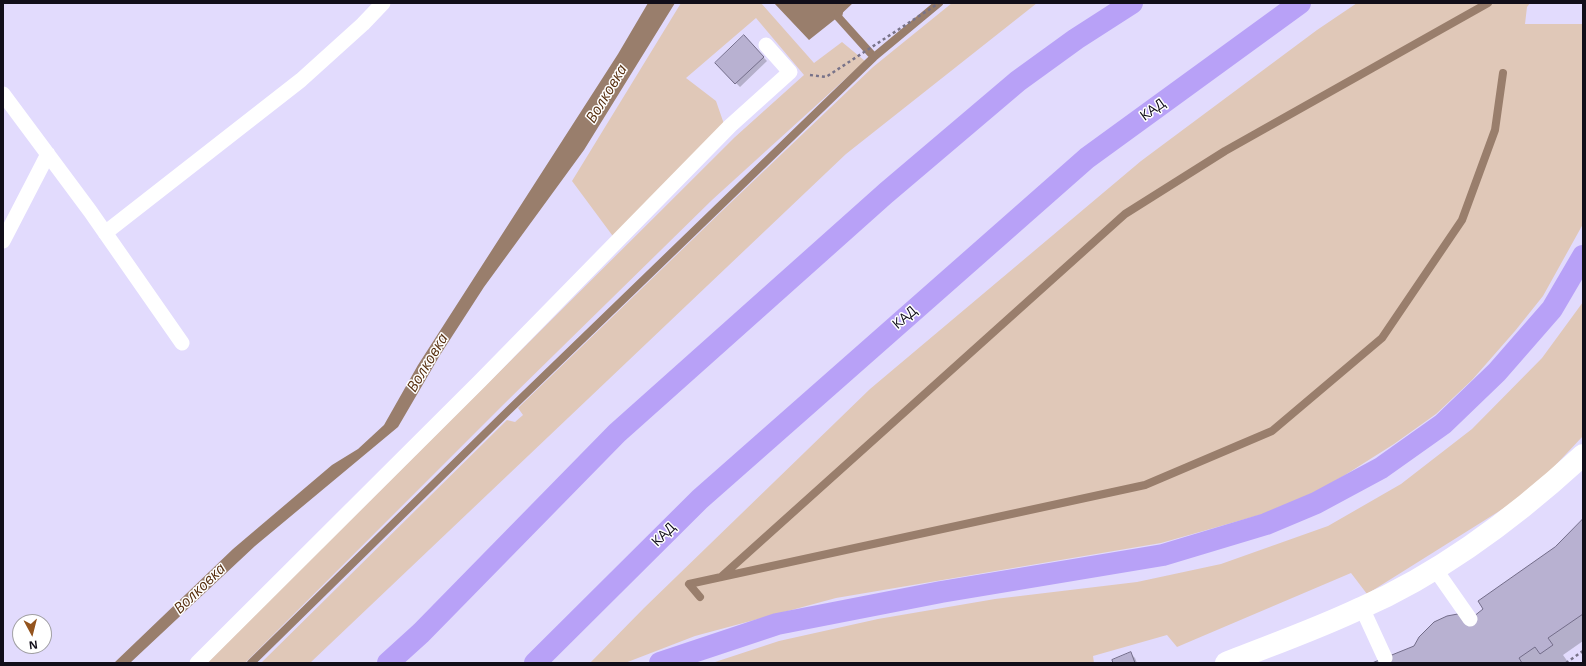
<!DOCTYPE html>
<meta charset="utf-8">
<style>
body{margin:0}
#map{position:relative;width:1586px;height:666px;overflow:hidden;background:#e2dbfd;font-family:"Open Sans",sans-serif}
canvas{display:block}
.frame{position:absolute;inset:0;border:4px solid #110e19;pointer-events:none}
.north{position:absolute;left:12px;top:614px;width:40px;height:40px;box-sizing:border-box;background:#fff;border:1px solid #a09fa3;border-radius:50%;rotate:173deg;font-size:11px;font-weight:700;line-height:16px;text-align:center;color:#110e19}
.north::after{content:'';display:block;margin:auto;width:14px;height:18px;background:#94541e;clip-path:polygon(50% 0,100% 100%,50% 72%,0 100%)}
</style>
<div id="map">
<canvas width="1586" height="666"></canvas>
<div class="frame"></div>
<div class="north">N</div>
</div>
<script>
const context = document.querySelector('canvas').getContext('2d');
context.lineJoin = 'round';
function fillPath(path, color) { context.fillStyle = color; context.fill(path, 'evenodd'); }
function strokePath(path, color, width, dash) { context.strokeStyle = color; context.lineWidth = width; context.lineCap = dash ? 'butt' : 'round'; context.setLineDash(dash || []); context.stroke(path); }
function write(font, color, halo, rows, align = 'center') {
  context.font = font + ' "Open Sans",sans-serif'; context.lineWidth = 3; context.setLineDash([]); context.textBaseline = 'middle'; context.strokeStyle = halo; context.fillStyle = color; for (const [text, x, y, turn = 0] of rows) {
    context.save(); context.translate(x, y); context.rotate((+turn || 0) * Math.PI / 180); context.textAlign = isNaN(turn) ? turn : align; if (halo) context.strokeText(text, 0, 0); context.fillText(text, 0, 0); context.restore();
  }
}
fillPath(new Path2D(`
 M681,3H761L814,63L842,42L865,61L712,200L504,404L245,663H207L735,137L804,75L756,18L686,78L716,101L724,124L615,239L572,181Z
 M952,3H1037L846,154L310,663H261L507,420L515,422L523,415L518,408L723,210L873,67Z
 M1357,3H1530L1527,7L1525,24H1583V224L1543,296L1515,331L1472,380L1436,414L1394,444L1345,475L1318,491L1263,514L1161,543L836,598L695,636L625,663H590L644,608L870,389L1141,161L1317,30Z
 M1583,302V436L1551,470L1509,505L1367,594L1351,573L1177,647L1167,635L1093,656L1094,663H712L779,641L878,619L995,599L1137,582L1221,564L1328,526L1401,484L1472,429L1542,358Z`), '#e0c8b8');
fillPath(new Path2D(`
 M648,3H675L584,150L484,287L440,355L398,427L255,546L130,663H114L233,549L332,465L358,449L384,425L418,365L618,54Z
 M774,3H853L838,17L809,40Z`), '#997e6c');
fillPath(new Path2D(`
 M744,37L767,61L740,87L716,63Z
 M1583,521V641L1563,655L1568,662L1566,663H1374L1415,647L1469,621L1556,548Z
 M1130,653L1135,658L1137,663H1114Z`), '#0003');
strokePath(new Path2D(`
 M841,3L838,17L874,57
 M721,577L1125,214L1225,151L1488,3
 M700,597L689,584L1145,485L1272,431L1382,338L1462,220L1495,130L1503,73
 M251,663L509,410L874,57L939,3`), '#997e6c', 8);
const building = new Path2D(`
 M744,35L764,57L735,84L715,63Z
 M1583,519V614L1548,638L1553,645L1540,654L1535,647L1519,658L1522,663H1372L1414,646L1419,637L1434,622L1447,616L1463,613L1468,621L1483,609L1478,601L1555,547Z
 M1131,652L1135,663H1113L1112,660Z`);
fillPath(building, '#b8b1d1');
strokePath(building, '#726c89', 1);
strokePath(new Path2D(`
 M810,75L826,77L939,3
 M1566,663L1583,651`), '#787389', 2.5, [3, 3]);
strokePath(new Path2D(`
 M3,94L90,211L182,343
 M105,233L301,80L363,24L383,3
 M3,241L48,154
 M1435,569L1470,619
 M1362,608L1385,658
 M197,663L480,381L730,126L790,72L766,45`), '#fff', 15);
strokePath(new Path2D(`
 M1226,663C1271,645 1317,629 1361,608C1443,572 1518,515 1583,455`), '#fff', 22);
strokePath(new Path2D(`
 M388,663L421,633L617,433L886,193L1018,81L1076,39L1132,3
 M535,663L700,499L1087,158L1300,3
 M660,663L777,624L941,592L1163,555L1266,524L1316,503L1381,468L1443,424L1497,372L1552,309L1583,256`), '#b8a1f7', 22);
write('14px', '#110e19', '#fff', [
 ["КАД",1153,110,-36],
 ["КАД",905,318,-41],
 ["КАД",664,535,-45]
]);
write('italic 15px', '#572f0f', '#fff', [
 ["Волковка",607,94,-59],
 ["Волковка",428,363,-59],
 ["Волковка",200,589,-44]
]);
</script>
